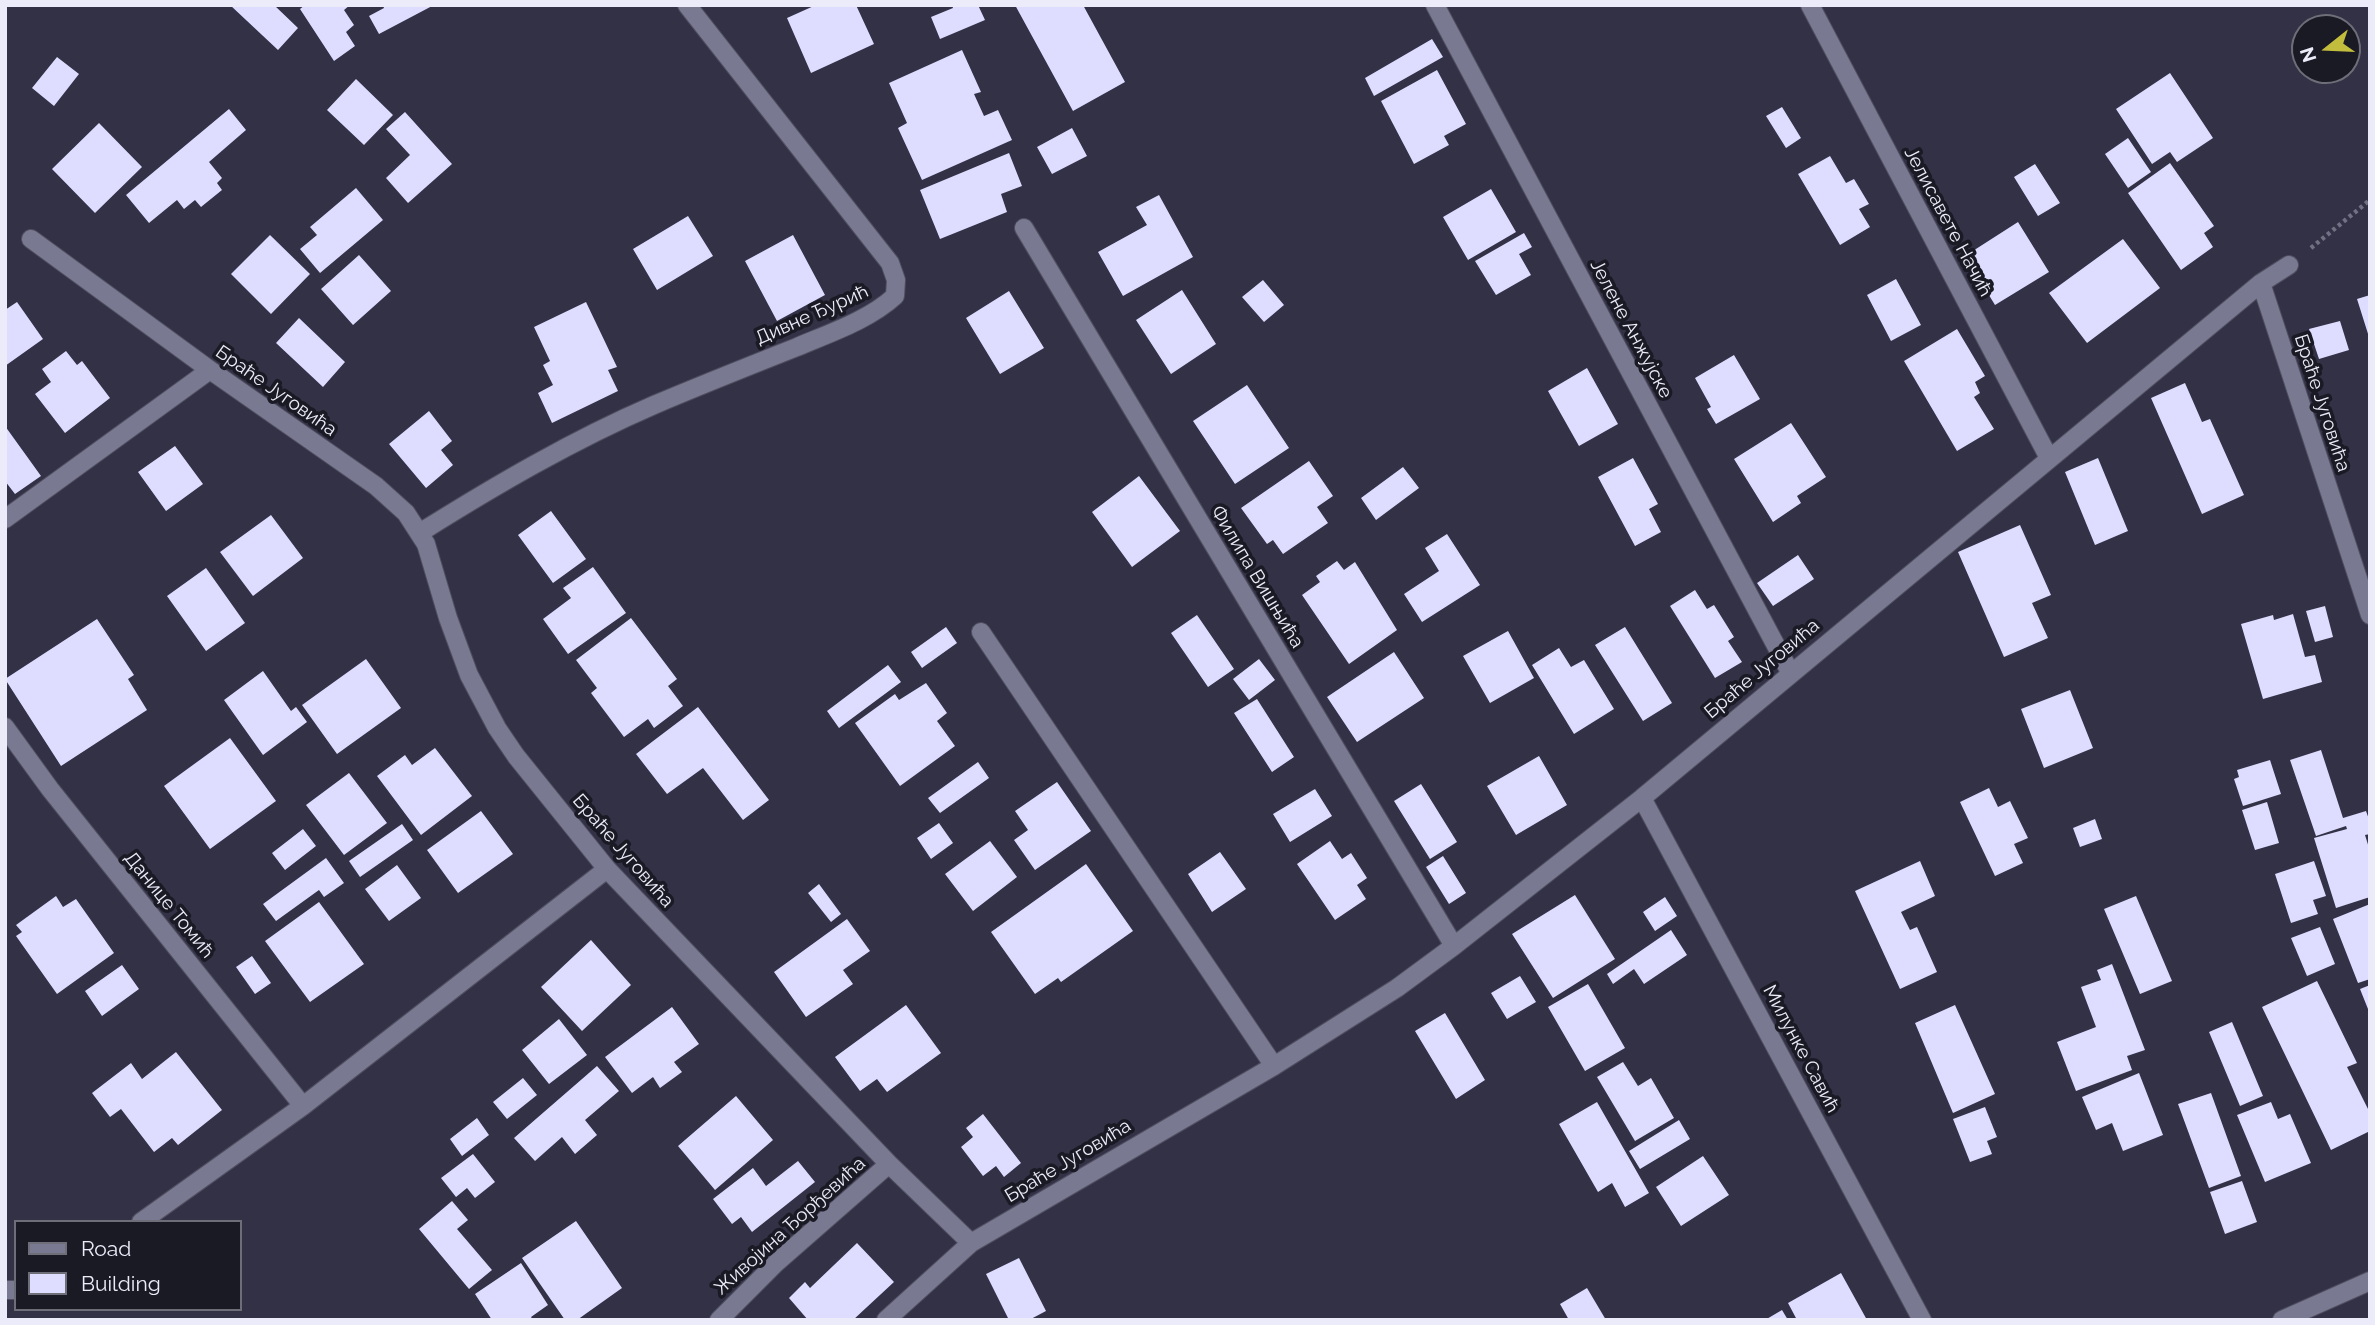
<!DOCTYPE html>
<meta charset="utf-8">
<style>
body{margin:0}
#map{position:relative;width:2375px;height:1325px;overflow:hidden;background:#323146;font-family:Raleway,sans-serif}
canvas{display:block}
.frame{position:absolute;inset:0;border:7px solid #ebebf9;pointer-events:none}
.legend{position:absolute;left:14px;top:1220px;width:228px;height:91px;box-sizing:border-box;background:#1a1a24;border:2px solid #6e6e79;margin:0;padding:9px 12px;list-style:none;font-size:21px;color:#ebebf9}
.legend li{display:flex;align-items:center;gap:14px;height:35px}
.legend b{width:35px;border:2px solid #6e6e79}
.north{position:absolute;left:2291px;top:14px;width:70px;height:70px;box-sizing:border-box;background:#1a1a24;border:2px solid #6e6e79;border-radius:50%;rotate:252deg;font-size:19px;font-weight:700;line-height:28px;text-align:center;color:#ebebf9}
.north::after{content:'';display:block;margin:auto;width:24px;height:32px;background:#c3bd3e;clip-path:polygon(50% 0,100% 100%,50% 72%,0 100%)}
</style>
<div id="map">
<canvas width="2375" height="1325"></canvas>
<div class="frame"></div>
<ul class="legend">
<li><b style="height:9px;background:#7a7992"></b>Road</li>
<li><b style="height:19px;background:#deddff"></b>Building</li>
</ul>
<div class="north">N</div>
</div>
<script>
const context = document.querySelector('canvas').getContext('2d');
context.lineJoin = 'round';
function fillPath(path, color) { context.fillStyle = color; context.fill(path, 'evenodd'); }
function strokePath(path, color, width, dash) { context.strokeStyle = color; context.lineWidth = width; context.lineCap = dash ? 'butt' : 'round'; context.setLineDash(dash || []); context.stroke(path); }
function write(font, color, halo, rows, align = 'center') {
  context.font = font + ' Raleway,sans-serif'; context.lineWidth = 7; context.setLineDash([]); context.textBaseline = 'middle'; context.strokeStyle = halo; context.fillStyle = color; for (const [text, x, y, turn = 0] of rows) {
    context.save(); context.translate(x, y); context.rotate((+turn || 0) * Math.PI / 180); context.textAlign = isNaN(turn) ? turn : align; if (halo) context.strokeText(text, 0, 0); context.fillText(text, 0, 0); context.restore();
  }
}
fillPath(new Path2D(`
 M230,5H274L298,28L278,50Z
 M305,5H350L344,10L354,25L346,32L355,46L334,61L300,9Z
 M383,5H434L379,34L369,16L384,8Z
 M816,5H856L874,44L811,73L787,18Z
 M952,5H978L985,20L940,39L931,17L953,8Z
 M1015,5H1083L1125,82L1073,111Z
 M1432,39L1443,57L1374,96L1365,78Z
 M962,50L981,92L974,94L984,116L998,110L1012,140L922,180L898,128L907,123L889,83Z
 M57,57L79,74L54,106L32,88Z
 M1437,70L1466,124L1444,136L1449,145L1414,164L1381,101Z
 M2170,73L2213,138L2177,162L2170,152L2152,164L2116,109Z
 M356,79L393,115L364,145L327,110Z
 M1782,107L1801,138L1786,148L1766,116Z
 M229,109L246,130L209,162L222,178L217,183L222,190L201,207L195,200L184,209L177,200L149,223L126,195Z
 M405,112L452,164L408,203L386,178L410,155L386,129Z
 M99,123L142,167L95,213L52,169Z
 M1072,128L1087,156L1052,174L1037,147Z
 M2128,138L2151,172L2128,188L2105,154Z
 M1009,153L1022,186L1001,194L1007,212L940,239L920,190Z
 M1830,156L1846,183L1854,179L1869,204L1859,209L1870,227L1840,245L1798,174Z
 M2170,163L2214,226L2204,233L2213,247L2181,270L2128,193Z
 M2035,164L2060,203L2038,216L2014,177Z
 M356,188L383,220L320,273L300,249L317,235L310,227Z
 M1491,189L1516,232L1468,260L1443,217Z
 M1159,195L1193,257L1123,296L1098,252L1147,225L1136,207Z
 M688,216L713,256L657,290L633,249Z
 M2018,222L2049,272L1995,305L1965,256Z
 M1524,233L1532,247L1519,254L1531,275L1496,295L1475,261Z
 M270,235L310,274L271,314L231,274Z
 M793,235L825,295L777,321L745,261Z
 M2123,239L2160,288L2087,343L2049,293Z
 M359,255L391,291L353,325L321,289Z
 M1896,279L1921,325L1891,341L1867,295Z
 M1263,280L1284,305L1264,322L1242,297Z
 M1182,290L1216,344L1171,374L1136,320Z
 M1009,291L1044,348L1000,374L966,318Z
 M2370,295V337H2369L2357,299Z
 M17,302L43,339L5,366V310Z
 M586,302L617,367L608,370L618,391L552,423L538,393L553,385L543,365L550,361L534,327Z
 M299,318L345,362L323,387L276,343Z
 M2340,321L2349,350L2319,359L2309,329Z
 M1957,329L1985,376L1975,382L1980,393L1974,397L1994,429L1957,451L1904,361Z
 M66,351L77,365L82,361L110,398L65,433L35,394L51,382L42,369Z
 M1734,355L1760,399L1716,424L1707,409L1711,407L1695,378Z
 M1587,368L1618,424L1579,446L1548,391Z
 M2185,383L2202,422L2210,419L2244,495L2202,514L2151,398Z
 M1247,385L1289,448L1235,484L1193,421Z
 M429,411L452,441L441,450L453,465L426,488L389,444Z
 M1791,423L1826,477L1797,496L1801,503L1773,522L1734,459Z
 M5,426L41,476L15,494L5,481Z
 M175,446L203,484L166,511L138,472Z
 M1633,458L1658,504L1649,509L1661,532L1635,546L1598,477Z
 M2098,458L2128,531L2095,545L2065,472Z
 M1309,461L1333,496L1317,507L1328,523L1283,554L1273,540L1267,544L1241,508Z
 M1403,467L1419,488L1376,520L1361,498Z
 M1139,476L1180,531L1132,567L1092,512Z
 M551,511L586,559L553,583L518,535Z
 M271,515L303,558L253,596L220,552Z
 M2020,525L2051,595L2032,603L2048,638L2004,657L1958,552Z
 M1447,534L1480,585L1422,622L1404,594L1439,571L1425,548Z
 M1798,555L1814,579L1773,606L1757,583Z
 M1337,561L1344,570L1355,562L1397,630L1349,664L1302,595L1320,582L1316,576Z
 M593,567L626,613L568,654L543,619L571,598L563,588Z
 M206,568L245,623L206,651L167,596Z
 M1695,590L1707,609L1714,605L1734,637L1728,641L1742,662L1715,678L1670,606Z
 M2325,606L2333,637L2315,642L2306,611Z
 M2293,614L2305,657L2315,655L2322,682L2263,699L2241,624L2273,615L2274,620Z
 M1197,615L1234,669L1208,687L1171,633Z
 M631,618L677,679L668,686L683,706L654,728L648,719L624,737L591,693L597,688L576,660Z
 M97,619L134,675L128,679L147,710L61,766L5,679Z
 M946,627L957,643L922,668L911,652Z
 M1625,627L1672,703L1643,721L1595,645Z
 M1508,631L1534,678L1490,703L1463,656Z
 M1559,648L1571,667L1584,660L1614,709L1574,734L1532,665Z
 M1394,652L1424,698L1357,742L1327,697Z
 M366,659L401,708L337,754L302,705Z
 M1259,659L1275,680L1249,700L1233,679Z
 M888,665L901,682L839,728L827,711Z
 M263,671L291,711L296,707L307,722L263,755L224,700Z
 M926,683L947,713L937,721L955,746L900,786L855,723L895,694L899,700Z
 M2070,690L2093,748L2044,768L2021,709Z
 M1257,699L1294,757L1272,772L1234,713Z
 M698,707L769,800L743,820L703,768L667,794L636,754Z
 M230,738L276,801L210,849L164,786Z
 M435,748L472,796L421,835L377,776L405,755L412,765Z
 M2321,750L2343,818L2366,811L2370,822V834L2365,835L2370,851V897L2336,908L2314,838L2347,829L2346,826L2316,836L2290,760Z
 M1539,756L1567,805L1516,835L1487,786Z
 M2270,760L2281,794L2243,806L2234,779L2239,777L2237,770Z
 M978,762L989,778L940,813L928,798Z
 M349,773L387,823L344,855L306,805Z
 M1057,782L1091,831L1035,870L1014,840L1028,830L1015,811Z
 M1421,784L1457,842L1430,859L1394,801Z
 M1989,788L1998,807L2010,801L2028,838L2014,844L2023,863L1995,876L1960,802Z
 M1315,789L1332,816L1290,842L1273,814Z
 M2267,802L2279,843L2255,850L2242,810Z
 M481,811L513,854L458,893L427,850Z
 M2095,819L2102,839L2080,847L2073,828Z
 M939,823L953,843L931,859L917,838Z
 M402,824L413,840L360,877L349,861Z
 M303,829L316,846L285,870L272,853Z
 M990,841L1017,877L973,911L945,874Z
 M1330,841L1342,859L1351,853L1367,878L1357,885L1366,899L1335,920L1297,864Z
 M1220,852L1246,889L1212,912L1188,874Z
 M1443,856L1466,893L1449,904L1426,867Z
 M326,858L344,883L324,897L319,890L276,921L263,904Z
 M1920,861L1935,896L1901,912L1910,930L1917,927L1937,972L1900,989L1855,891Z
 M2314,861L2326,896L2313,900L2318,914L2291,923L2275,874Z
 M1086,864L1133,931L1061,982L1058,978L1035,994L991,932Z
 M397,865L421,898L389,921L365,889Z
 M819,884L841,914L831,922L808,893Z
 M1575,895L1615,959L1553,998L1512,934Z
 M56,896L63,907L76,899L114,953L57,994L16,936L22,932L16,925Z
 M2136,896L2172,981L2140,994L2104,909Z
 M1665,897L1677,916L1655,931L1643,912Z
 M319,902L364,964L310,1002L265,941Z
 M2370,904V979L2358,983L2333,919Z
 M847,919L870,951L843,970L853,984L806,1017L774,972Z
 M2320,927L2335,964L2307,976L2291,938Z
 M1671,930L1687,955L1644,984L1634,969L1613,984L1607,974Z
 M591,940L631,985L582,1031L541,987Z
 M252,956L271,983L255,994L236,967Z
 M2112,964L2145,1050L2127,1056L2132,1070L2076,1091L2057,1042L2096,1027L2081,987L2101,980L2097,970Z
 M122,965L139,989L102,1016L85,991Z
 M1520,976L1536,1002L1507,1019L1491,993Z
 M2317,981L2357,1063L2347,1067L2370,1113V1131L2331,1150L2262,1007Z
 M1588,984L1625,1048L1585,1071L1548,1007Z
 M2370,985V1014L2360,989Z
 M906,1005L941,1053L887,1092L877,1079L860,1091L835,1057Z
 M1955,1005L1995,1094L1953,1113L1915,1023Z
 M672,1007L699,1044L674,1062L682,1072L660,1088L653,1077L632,1093L605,1057Z
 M1445,1013L1485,1080L1456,1099L1415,1031Z
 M559,1019L587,1055L549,1084L522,1050Z
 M2232,1022L2263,1096L2240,1106L2209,1032Z
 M176,1052L222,1110L178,1145L172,1138L154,1152L121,1109L110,1117L92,1093L131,1063L142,1079Z
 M1623,1062L1638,1086L1651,1078L1674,1118L1635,1141L1597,1077Z
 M597,1066L619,1091L585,1120L597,1135L575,1154L562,1137L535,1161L514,1138Z
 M2139,1073L2163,1135L2123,1151L2112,1123L2096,1130L2082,1097Z
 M523,1078L537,1095L507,1119L493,1102Z
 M2211,1093L2241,1176L2209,1188L2178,1104Z
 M736,1096L773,1140L715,1190L678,1146Z
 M1597,1102L1649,1193L1625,1207L1612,1183L1598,1192L1559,1124Z
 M2271,1102L2278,1119L2290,1114L2311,1163L2265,1182L2237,1115Z
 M1985,1107L1997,1137L1987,1141L1992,1154L1970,1162L1953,1119Z
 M983,1114L1021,1163L1004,1177L996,1166L983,1176L961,1147L973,1137L966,1128Z
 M477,1118L489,1135L462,1156L450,1139Z
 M1679,1120L1690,1139L1640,1169L1629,1151Z
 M473,1154L495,1182L475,1198L467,1188L456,1197L441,1178Z
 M1703,1156L1729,1195L1681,1226L1656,1187Z
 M798,1161L815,1182L752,1232L741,1217L732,1224L713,1199L753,1168L766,1186Z
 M2242,1181L2257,1222L2225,1234L2210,1192Z
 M452,1201L468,1220L457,1229L492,1270L469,1289L419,1229Z
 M576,1221L622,1288L577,1320H565L522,1258Z
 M857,1243L894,1282L853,1320H808L789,1298L805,1282L810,1288Z
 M1019,1258L1046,1311L1029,1320H1009L986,1274Z
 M521,1263L548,1305L531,1317L533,1320H492L475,1294Z
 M1841,1273L1867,1320H1797L1788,1303Z
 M1587,1288L1606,1320H1569L1560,1304Z
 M1782,1310L1788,1320H1765Z`), '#deddff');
const minor = new Path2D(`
 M1435,5L1790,672
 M1810,5L2049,458
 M1024,228L1454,946
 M31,239L210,370L376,486L406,513L426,544L448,618L469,675L497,728L516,756L607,869L889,1164L971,1243
 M2261,283L2370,615
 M5,519L210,370
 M421,532C496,485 573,440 654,405C701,385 749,366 797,347C830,333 869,320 895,296L896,280L890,263L687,5
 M981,632L1274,1066
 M5,727L50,789L303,1106
 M1642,798L1922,1320
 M141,1222L303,1106L607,869
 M5,1290H16
 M719,1320L776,1263L889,1164
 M886,1320L971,1243L1274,1066L1397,988L1454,946L1642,798L2261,283L2289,265
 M2282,1320L2370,1281`);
strokePath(minor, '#504f61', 20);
strokePath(new Path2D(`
 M2311,248L2370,200`), '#717183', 4.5, [3.5, 3.5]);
strokePath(minor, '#7a7992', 18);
write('19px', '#ebebf9', '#1a1a24', [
 ["Јелисавете Начић",1948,222,62],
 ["Дивне Ђурић",812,315,-24],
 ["Јелене Анжујске",1631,329,62],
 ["Браће Југовића",276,391,35],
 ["Браће Југовића",2322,403,72],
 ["Филипа Вишњића",1257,577,59],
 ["Браће Југовића",1762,669,-40],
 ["Браће Југовића",623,851,49],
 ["Данице Томић",169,905,51],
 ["Милунке Савић",1801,1049,62],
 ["Браће Југовића",1068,1161,-31],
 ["Живојина Ђорђевића",790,1226,-42]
]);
</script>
